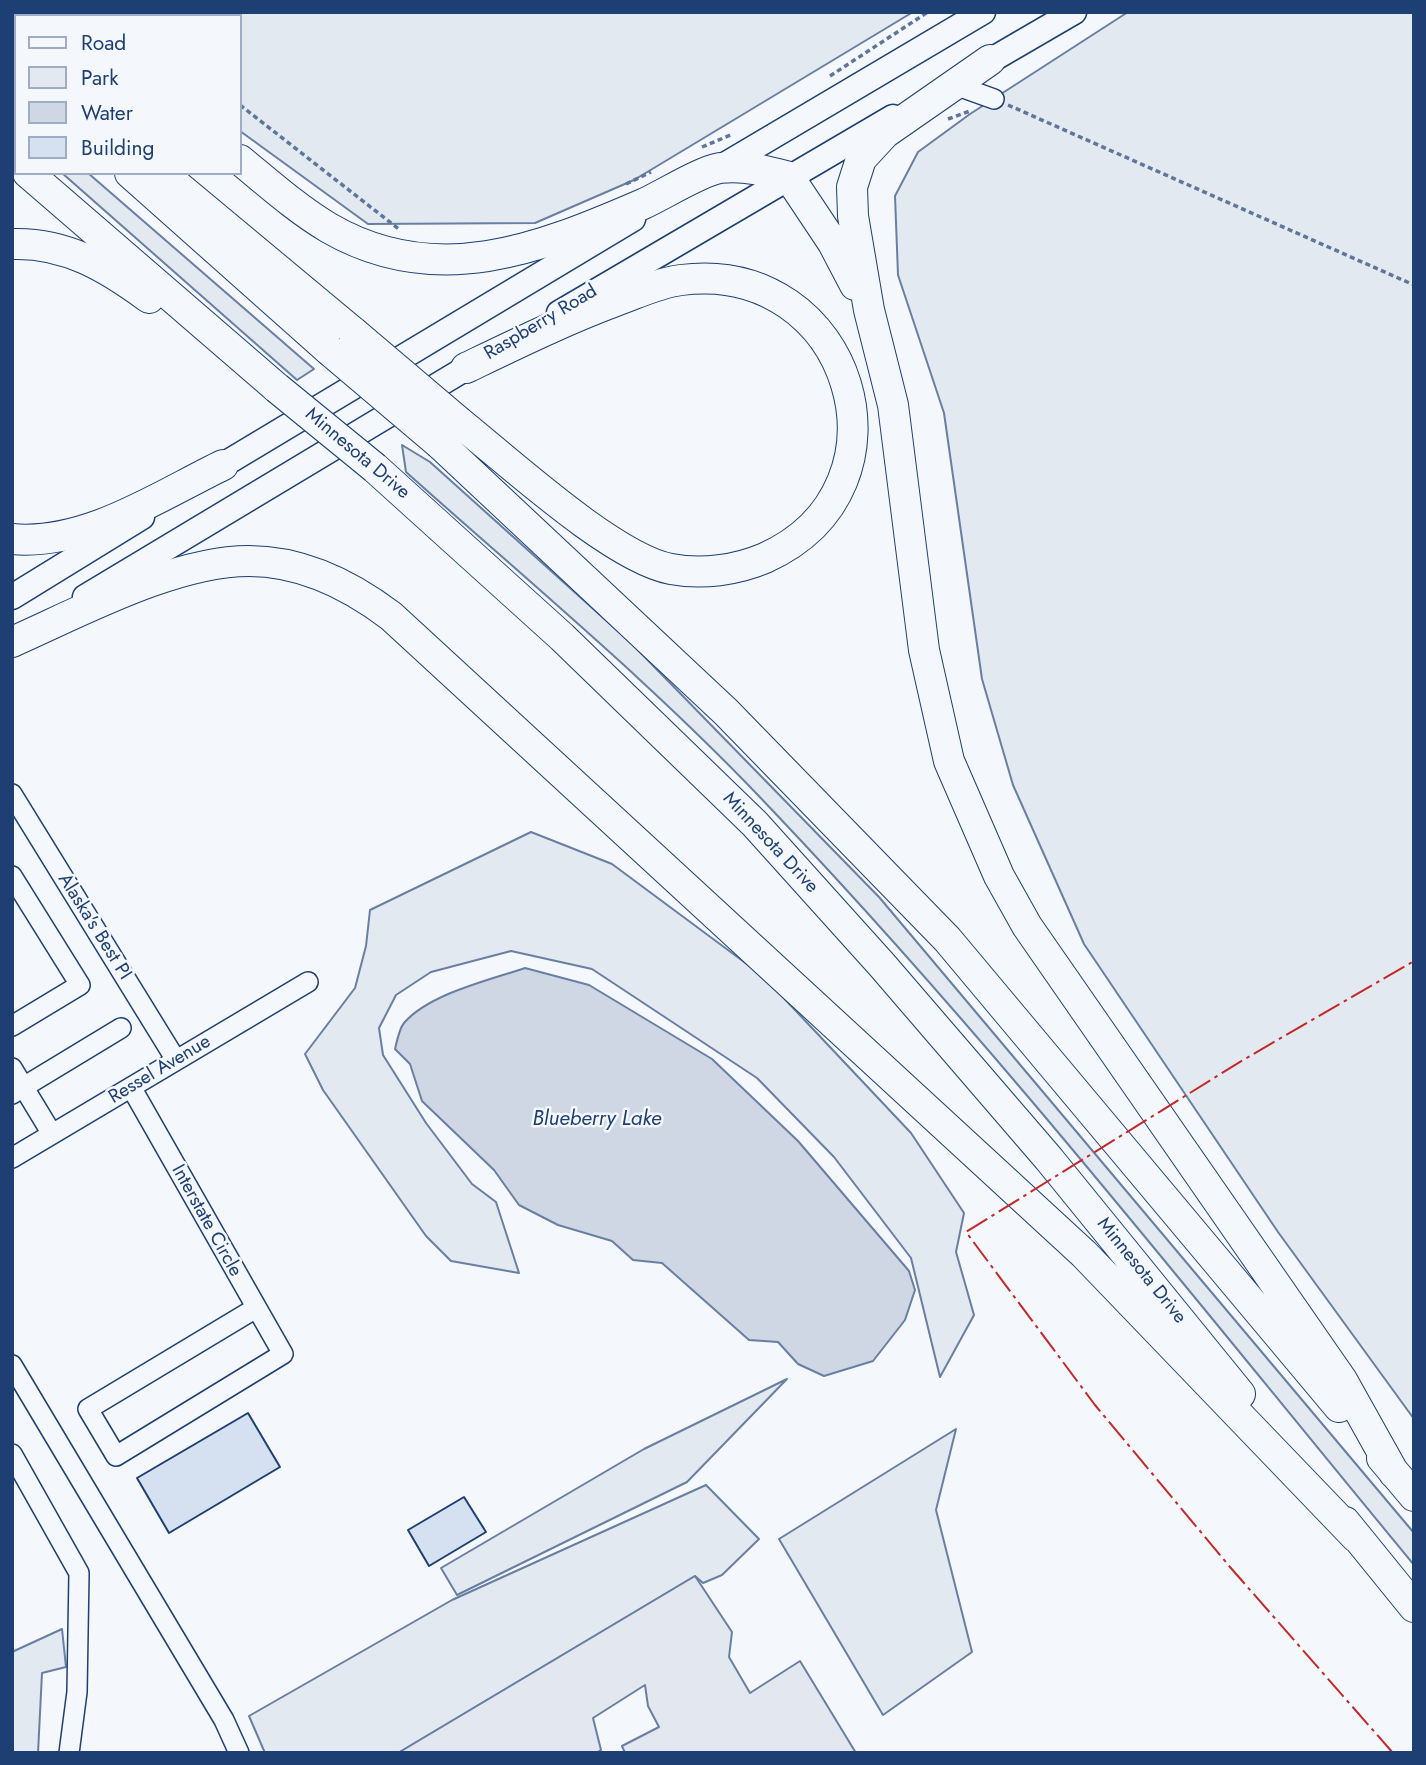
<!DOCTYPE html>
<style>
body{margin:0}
#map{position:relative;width:1426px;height:1765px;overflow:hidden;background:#f4f7fb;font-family:Jost,sans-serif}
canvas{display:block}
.frame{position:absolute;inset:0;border:14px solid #1d3f73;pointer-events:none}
.legend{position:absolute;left:14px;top:14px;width:228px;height:161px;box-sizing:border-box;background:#f4f7fb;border:2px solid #9eadc5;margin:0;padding:9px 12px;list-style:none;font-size:21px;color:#1d3f73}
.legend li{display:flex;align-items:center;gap:14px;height:35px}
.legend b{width:35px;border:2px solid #9eadc5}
</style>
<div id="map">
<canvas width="1426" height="1765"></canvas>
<div class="frame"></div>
<ul class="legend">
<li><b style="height:9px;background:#f4f7fb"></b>Road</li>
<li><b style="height:19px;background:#e3e9f0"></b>Park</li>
<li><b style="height:19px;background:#cfd7e4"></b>Water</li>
<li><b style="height:19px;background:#d5e0f0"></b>Building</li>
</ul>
</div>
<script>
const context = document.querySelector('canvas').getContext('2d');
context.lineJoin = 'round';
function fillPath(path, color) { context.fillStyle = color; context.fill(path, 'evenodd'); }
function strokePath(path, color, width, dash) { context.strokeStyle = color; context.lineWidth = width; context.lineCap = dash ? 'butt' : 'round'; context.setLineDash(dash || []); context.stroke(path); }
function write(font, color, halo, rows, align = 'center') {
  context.font = font + ' Jost,sans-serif'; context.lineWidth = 5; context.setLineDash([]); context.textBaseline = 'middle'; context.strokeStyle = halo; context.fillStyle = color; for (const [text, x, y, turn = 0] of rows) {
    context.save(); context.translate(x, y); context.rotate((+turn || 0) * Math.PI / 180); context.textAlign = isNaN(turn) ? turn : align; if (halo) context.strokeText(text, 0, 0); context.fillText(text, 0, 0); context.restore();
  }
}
const green = new Path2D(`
 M76,12H913L634,180L535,223L368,224L240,131V16H80Z
 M1128,12H1414V1419L1278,1232L1084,944L1013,785L982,679L944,413L898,275L895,196L918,152L970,114Z
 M62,173H88L314,369L297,380Z
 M402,445L430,462L630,642L879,897L1414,1533V1565C1204,1311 1001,1051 774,812C660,690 530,583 406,472Z
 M531,832L612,864L763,976L911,1133L964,1213L956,1252L974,1315L940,1377L911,1258L834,1157L757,1078L592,969L511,951L431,972L396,995L379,1028L383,1055L426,1123L472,1184L496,1202L519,1273L451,1261L426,1236L323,1090L305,1054L355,988L366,946L370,910Z
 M787,1379L687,1482L457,1595L441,1568L644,1449Z
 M956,1429L936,1510L972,1652L883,1715L779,1539Z
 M706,1485L759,1539L722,1575L703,1583L695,1576L398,1753H265L249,1716L452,1600Z
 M62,1629L66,1667L42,1673L38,1753H12V1652Z`);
fillPath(green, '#e3e9f0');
strokePath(green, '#687fa3', 2);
const parking = new Path2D(`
 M695,1576L732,1632L729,1657L750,1693L800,1661L856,1753H625L622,1746L659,1727L648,1706L645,1685L593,1718L601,1750L596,1753H398Z`);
fillPath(parking, '#e3e8f0');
strokePath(parking, '#687fa3', 2);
const water = new Path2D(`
 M525,968L589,985L712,1059L798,1141L909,1271L915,1290L905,1320L873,1361L824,1376L798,1364L778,1342L749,1340L662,1263L633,1260L612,1241L558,1225L519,1205L494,1170L422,1101L410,1064L395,1049C397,1041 399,1029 404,1023C429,994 489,980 525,968Z`);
fillPath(water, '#cfd7e4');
strokePath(water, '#687fa3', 2);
const building = new Path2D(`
 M248,1413L280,1467L169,1533L137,1478Z
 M464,1497L486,1532L429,1566L408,1530Z`);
fillPath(building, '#d5e0f0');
strokePath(building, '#1d3f73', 2);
const minor = new Path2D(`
 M955,85L994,99
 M12,794L176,1060
 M12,876L80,985L12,1026
 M12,1068L52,1134
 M131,1087L283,1354L116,1456L88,1409L256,1308
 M12,1094L121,1028
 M12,1158L308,982
 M12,1365L224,1720L239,1753
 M12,1454L79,1573L77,1692L69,1753`);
const major = new Path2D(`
 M976,69L1074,12
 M716,170L983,12
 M559,313L893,117
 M208,474L633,219
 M12,597L142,517
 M85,597L483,358`);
const highway = new Path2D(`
 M47,12L52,16
 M990,60L885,133L861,159L852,187L853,216L869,310L893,405L924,650L949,761L999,876L1027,926L1342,1380L1394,1473
 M12,69L16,72
 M240,160C268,183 297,209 329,228C436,290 539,249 643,204C663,195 701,171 720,168C743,165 767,171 789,177L833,243L855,285
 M28,173L277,388
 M130,173L329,350
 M162,173L353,332
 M12,244C65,242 107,267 149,298
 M459,422C509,462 613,558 671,569C702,575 737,570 765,558C922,487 852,258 681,280C658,283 638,293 616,301C565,320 516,344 466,368
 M440,444L726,712L947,939L1339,1407
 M375,468L562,637L755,824L882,965L1049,1159L1240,1394
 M12,539C86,546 159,496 223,465
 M12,642C80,612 174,561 249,561C301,561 350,585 391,616L1084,1254L1356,1537
 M1382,1458L1414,1496
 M1345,1522L1414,1607`);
strokePath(minor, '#1d3f73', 22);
strokePath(major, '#1d3f73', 27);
strokePath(highway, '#1d3f73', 32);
strokePath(new Path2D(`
 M830,76L928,12
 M240,105L400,230
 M1008,105L1414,285
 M948,119L970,111
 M702,147L733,134
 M626,184L651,172`), '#5e769c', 3.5, [5, 3.5]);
strokePath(minor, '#f4f7fb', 19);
strokePath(major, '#f4f7fb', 24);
strokePath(highway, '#f4f7fb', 30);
const highwayBridge = new Path2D(`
 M353,332L459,422
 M329,350L440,444
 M277,388L375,468`);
strokePath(highwayBridge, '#1d3f73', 32, []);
strokePath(highwayBridge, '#f4f7fb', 30);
strokePath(new Path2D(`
 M1393,1753L1230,1567L1095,1405L966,1232L1243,1060L1414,961`), '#c62828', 2, [24, 5, 3.5, 5]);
write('19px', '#1d3f73', '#f4f7fb', [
 ["Raspberry Road",541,323,-31],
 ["Minnesota Drive",357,454,40],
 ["Minnesota Drive",770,843,47],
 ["Alaska's Best PI",94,927,58],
 ["Ressel Avenue",160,1070,-31],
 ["Interstate Circle",206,1221,61],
 ["Minnesota Drive",1141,1271,51]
]);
write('italic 21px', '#1d3f73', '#f4f7fb', [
 ["Blueberry Lake",597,1120]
]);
</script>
